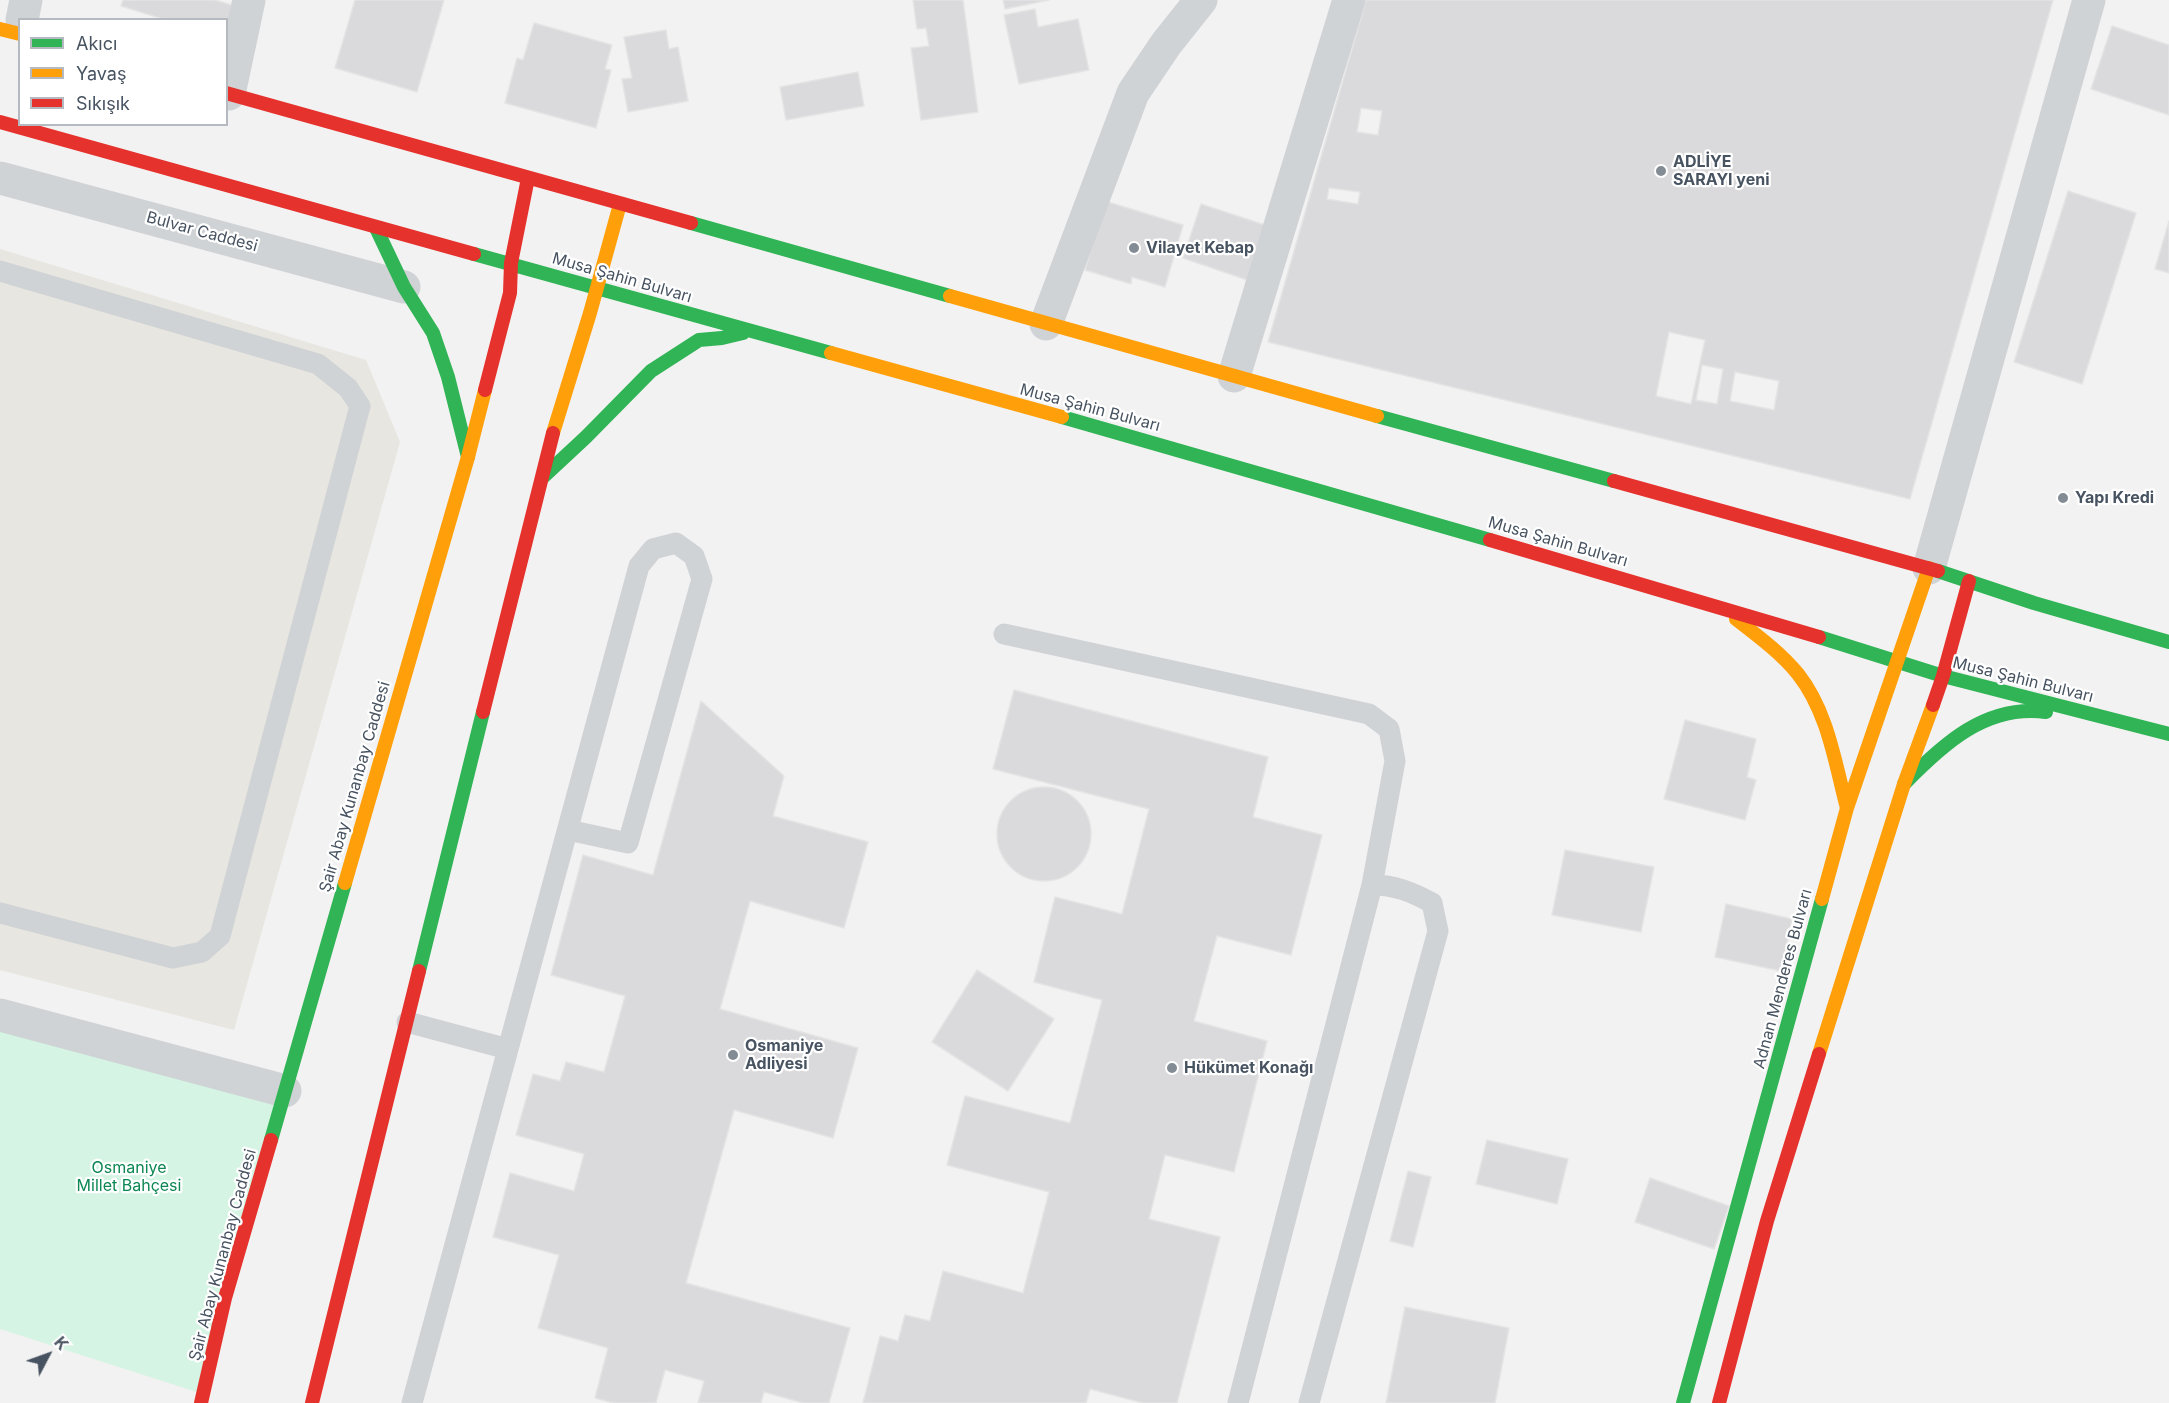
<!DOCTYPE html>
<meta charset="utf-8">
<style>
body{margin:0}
#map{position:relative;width:2169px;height:1403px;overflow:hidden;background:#f3f2f2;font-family:Inter,sans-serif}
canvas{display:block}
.legend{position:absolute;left:18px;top:18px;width:210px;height:108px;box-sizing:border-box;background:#fff;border:2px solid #b5bac0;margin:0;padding:8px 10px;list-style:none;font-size:18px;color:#475361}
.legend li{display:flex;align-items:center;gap:12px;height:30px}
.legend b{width:30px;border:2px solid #b5bac0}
.north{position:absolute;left:18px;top:1325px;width:60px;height:60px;-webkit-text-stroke:4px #fff;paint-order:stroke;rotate:49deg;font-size:16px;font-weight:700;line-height:24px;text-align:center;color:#475361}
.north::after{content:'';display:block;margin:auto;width:21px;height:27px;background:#475361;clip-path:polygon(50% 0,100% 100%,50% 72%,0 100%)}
</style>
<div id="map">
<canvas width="2169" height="1403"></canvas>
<ul class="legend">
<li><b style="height:8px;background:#30b455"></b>Akıcı</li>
<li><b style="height:8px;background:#ff9f0a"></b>Yavaş</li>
<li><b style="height:8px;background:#e5322d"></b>Sıkışık</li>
</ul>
<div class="north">K</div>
</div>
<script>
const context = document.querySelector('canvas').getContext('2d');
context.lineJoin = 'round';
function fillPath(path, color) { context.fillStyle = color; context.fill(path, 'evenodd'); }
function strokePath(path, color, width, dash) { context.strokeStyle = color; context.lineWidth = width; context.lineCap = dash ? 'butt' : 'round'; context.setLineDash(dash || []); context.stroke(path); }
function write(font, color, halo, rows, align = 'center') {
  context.font = font + ' Inter,sans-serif'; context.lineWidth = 4.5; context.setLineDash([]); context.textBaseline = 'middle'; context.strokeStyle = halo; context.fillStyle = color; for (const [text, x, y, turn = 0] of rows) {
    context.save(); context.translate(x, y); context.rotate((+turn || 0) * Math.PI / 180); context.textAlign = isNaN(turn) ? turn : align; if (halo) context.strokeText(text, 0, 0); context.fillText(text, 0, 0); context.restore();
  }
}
fillPath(new Path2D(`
 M0,249L366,360L400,442L234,1030L0,970Z`), '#e7e6e0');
fillPath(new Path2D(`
 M0,1000L285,1091L203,1394L0,1329Z`), '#d5f4e3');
const building = new Path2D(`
 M123,0H215L235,6L226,34V20H166L121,6Z
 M355,0H444L417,92L335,68Z
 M913,0H963L978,112L921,120L911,48L929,46L926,28L917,29Z
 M1003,0H1049L1005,9Z
 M1366,0H2053L1910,499L1268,342Z
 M1035,9L1038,27L1078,19L1089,70L1019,84L1004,15Z
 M534,23L612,45L605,69L611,70L596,128L505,103L517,58L523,60Z
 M2112,26L2169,45V115L2091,89Z
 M666,30L669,49L678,47L688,101L628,112L622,79L632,78L624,37Z
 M858,72L864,106L786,120L780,87Z
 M1361,108L1382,111L1378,135L1357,132Z
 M1329,188L1360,192L1358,204L1327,199Z
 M2068,191L2136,213L2082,384L2014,362Z
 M1105,201L1183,225L1165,287L1132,277L1131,284L1085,270Z
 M1201,204L1268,226L1250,281L1183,258Z
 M2169,221V273L2155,269Z
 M1669,332L1705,340L1691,404L1656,396Z
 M1702,365L1723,369L1717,404L1696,400Z
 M1735,372L1779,381L1774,410L1730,401Z
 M1014,690L1268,757L1253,817L1322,835L1291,955L1217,936L1194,1021L1267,1041L1234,1172L1165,1155L1149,1219L1220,1237L1177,1403H1143L1090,1389L1086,1403H863L880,1336L898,1341L905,1315L930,1321L943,1271L1023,1293L1049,1192L947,1165L965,1096L1070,1123L1102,1000L1034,982L1055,897L1122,914L1149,809L993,769Z
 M701,701L784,776L773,816L868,842L844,928L750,901L720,1009L858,1048L833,1138L734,1110L686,1283L850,1328L829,1403H803L764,1392L761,1403H698L704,1381L665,1370L656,1403H613L595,1398L608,1348L538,1328L559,1255L493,1237L510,1173L574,1191L584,1154L516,1135L533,1074L560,1081L566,1062L604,1072L625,996L551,975L583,855L653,875Z
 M1685,720L1756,739L1747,777L1756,780L1745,820L1664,799Z
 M997 834a47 47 0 1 1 94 0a47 47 0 1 1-94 0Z
 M1565,850L1654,867L1641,932L1552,915Z
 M1726,904L1792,919L1781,971L1715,957Z
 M977,970L1054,1019L1008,1091L932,1042Z
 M1487,1140L1568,1159L1557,1204L1476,1184Z
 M1408,1171L1431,1177L1413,1247L1390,1241Z
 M1650,1178L1729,1206L1714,1249L1635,1222Z
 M1405,1307L1509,1328L1495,1403H1386Z`);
fillPath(building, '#dadadc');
strokePath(building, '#e4e4e5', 1.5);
strokePath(new Path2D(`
 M0,271L318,364L348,388L360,406L220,936L202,952L173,958L0,913
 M1004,634L1369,714L1389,729L1395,761L1372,885L1238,1403
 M407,1022L508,1049
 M412,1403L639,566L653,549L676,543L694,556L702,579L628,843L568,830
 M1309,1403L1438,931L1432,903C1412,892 1395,885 1372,885`), '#d0d3d6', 21);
strokePath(new Path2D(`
 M22,20L26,0
 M229,94L249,0
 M0,178L404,287
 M1046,324L1133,93L1166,44L1201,0
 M1234,376L1349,0
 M1929,568L2089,0
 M0,1015L285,1091`), '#d0d3d6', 33);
strokePath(new Path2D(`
 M691,223L950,296
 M376,228L404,287L433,333L448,377L468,457
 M474,254L831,353
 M1377,416L1614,481
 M1062,417L1490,540
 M543,477L586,437L651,371L699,340L722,338L743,333
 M1938,571L2034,603L2169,642
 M1819,637L1943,676L2169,734
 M1904,784C1943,744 1986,704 2046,712
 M419,971L483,712
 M271,1140L345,883
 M1683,1403L1822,899`), '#30b455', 14);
strokePath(new Path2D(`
 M0,29L20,34
 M950,296L1377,416
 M831,353L1062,417
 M553,433L590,313L620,204
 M1736,619C1758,636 1781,653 1798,674C1828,712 1835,763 1847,808
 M345,883L468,457L485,390
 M1822,899L1847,808L1929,568
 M1819,1054L1904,784L1933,705`), '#ff9f0a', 14);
strokePath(new Path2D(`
 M226,93L691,223
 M0,122L474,254
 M485,390L510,293L511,263L528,178
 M1614,481L1938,571
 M1490,540L1819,637
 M1933,705L1943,676L1969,581
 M483,712L553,433
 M201,1403L225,1298L271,1140
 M312,1403L419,971
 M1719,1403L1767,1221L1819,1054`), '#e5322d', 14);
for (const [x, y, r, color] of [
 [1661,171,6,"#838b94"],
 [1134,248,6,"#838b94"],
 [2063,498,6,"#838b94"],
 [733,1055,6,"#838b94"],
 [1172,1068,6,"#838b94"]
]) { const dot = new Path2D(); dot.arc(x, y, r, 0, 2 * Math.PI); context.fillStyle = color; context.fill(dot); strokePath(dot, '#fff', 2); }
write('bold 16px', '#475361', '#fff', [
 ["ADLİYE",1673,162],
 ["SARAYI yeni",1673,180],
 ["Vilayet Kebap",1146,248],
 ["Yapı Kredi",2075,498],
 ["Osmaniye",745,1046],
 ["Adliyesi",745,1064],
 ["Hükümet Konağı",1184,1068]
], 'left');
write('16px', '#475361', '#fff', [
 ["Bulvar Caddesi",202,232,15],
 ["Musa Şahin Bulvarı",622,278,16],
 ["Musa Şahin Bulvarı",1090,408,15],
 ["Musa Şahin Bulvarı",1558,542,16],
 ["Musa Şahin Bulvarı",2023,680,14],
 ["Şair Abay Kunanbay Caddesi",355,787,-74],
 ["Adnan Menderes Bulvarı",1783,979,-75],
 ["Şair Abay Kunanbay Caddesi",223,1255,-75]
]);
write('16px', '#0d8753', '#fff', [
 ["Osmaniye",129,1168],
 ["Millet Bahçesi",129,1186]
]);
</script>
